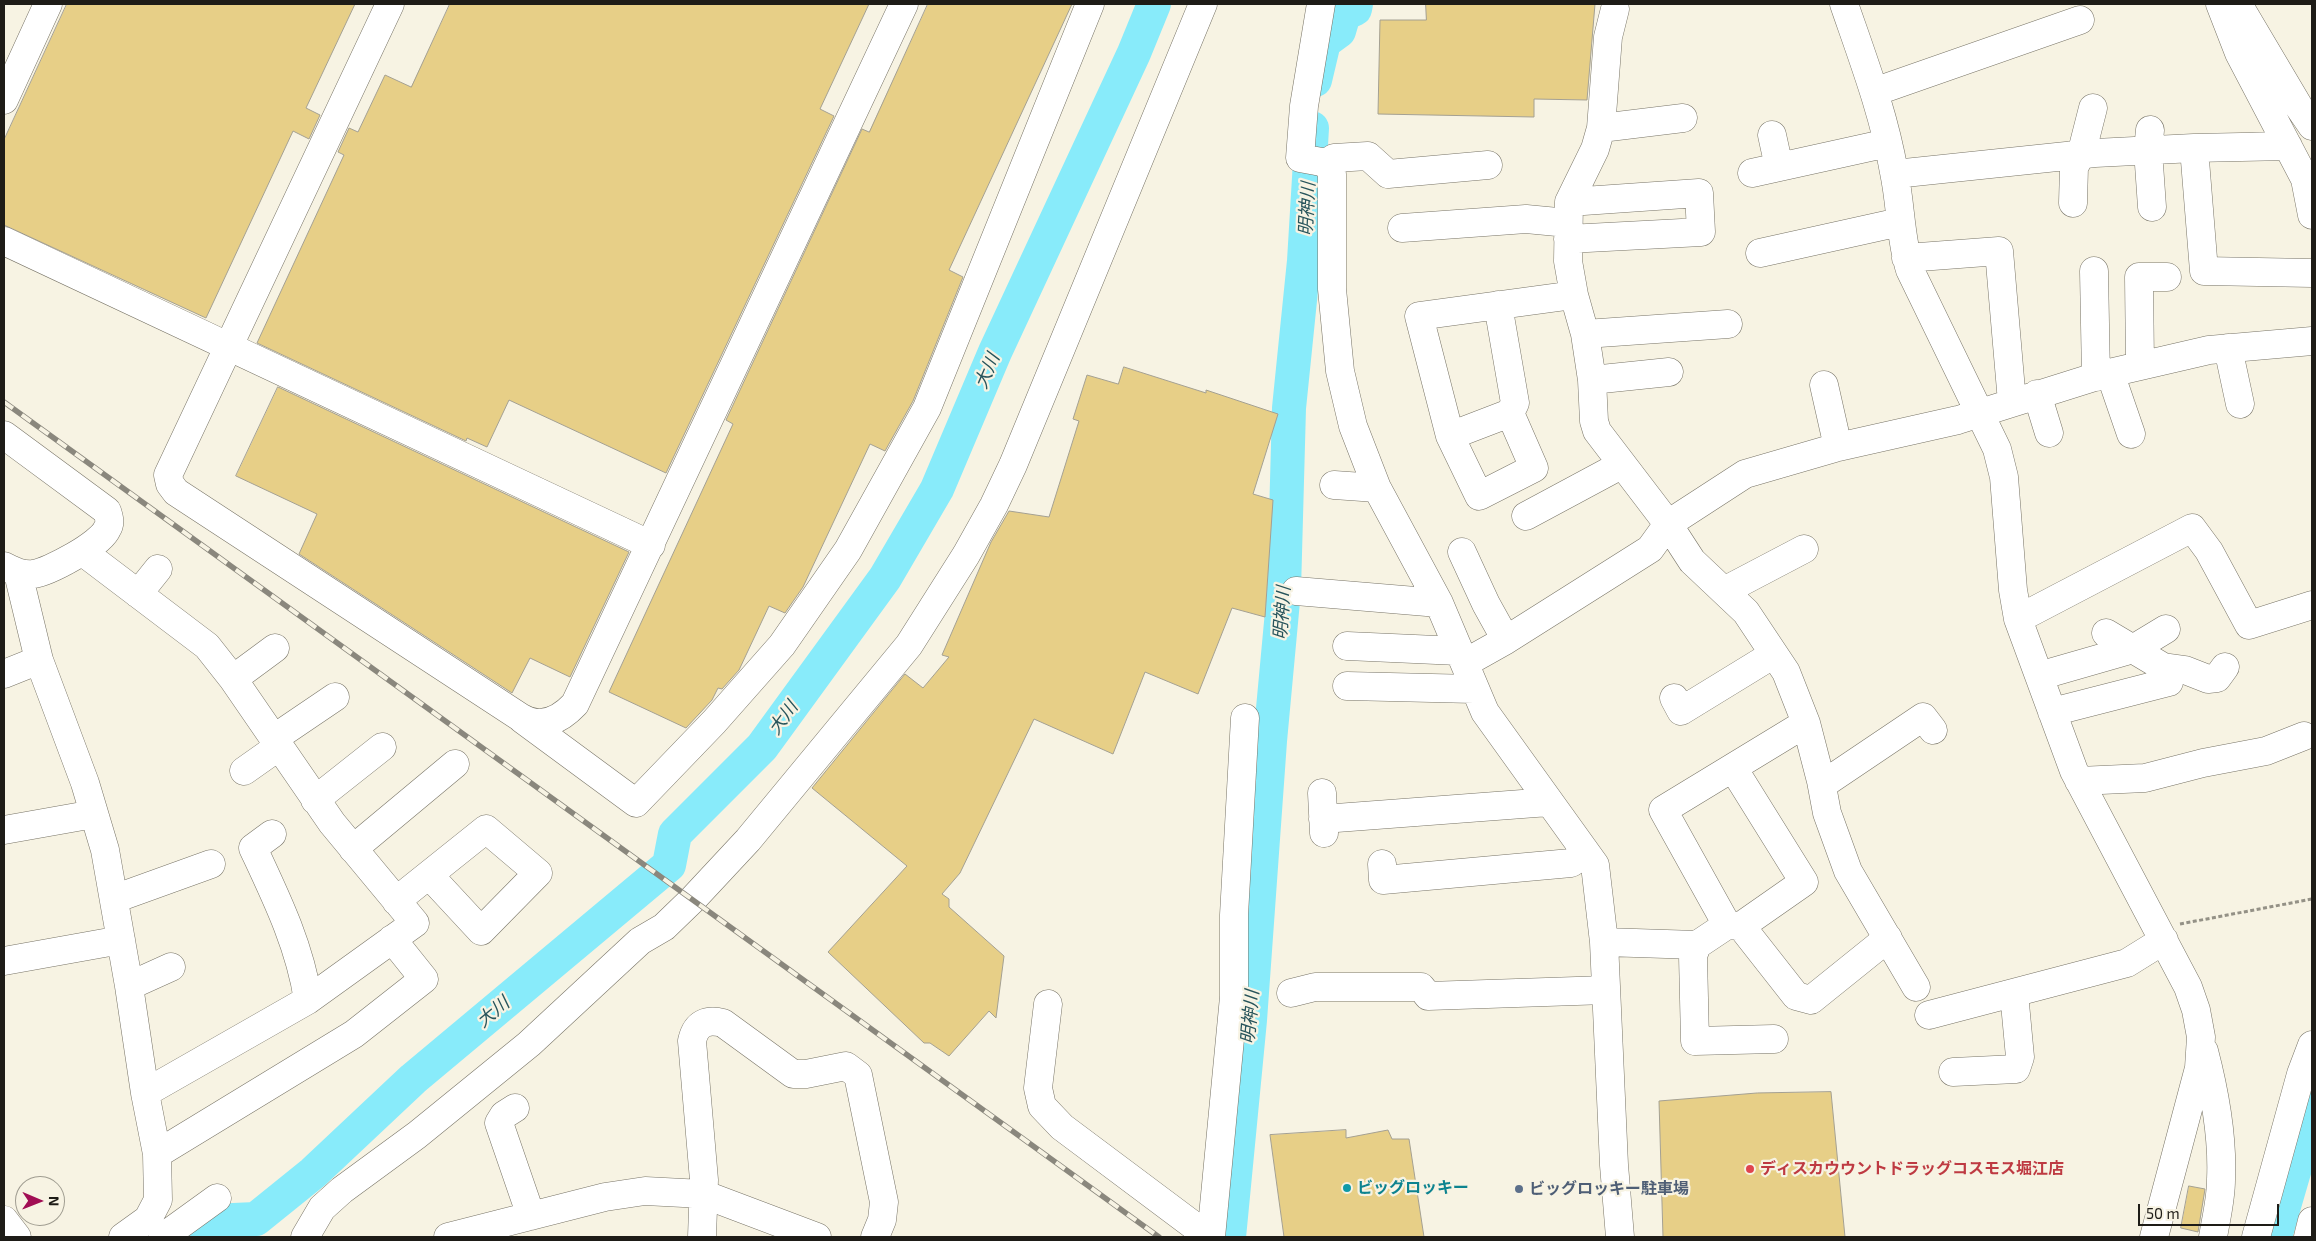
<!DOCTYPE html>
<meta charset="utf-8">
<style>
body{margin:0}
#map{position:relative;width:2316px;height:1241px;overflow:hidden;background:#f7f3e3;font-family:"Exo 2",sans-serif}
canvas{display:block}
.frame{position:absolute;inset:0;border:5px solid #1e1c17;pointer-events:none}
.north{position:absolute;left:15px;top:1176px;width:50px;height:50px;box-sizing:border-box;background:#f7f3e3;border:1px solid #a09d91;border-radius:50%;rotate:91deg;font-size:14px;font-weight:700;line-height:20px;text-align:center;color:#1e1c17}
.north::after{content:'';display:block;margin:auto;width:18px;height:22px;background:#a10e54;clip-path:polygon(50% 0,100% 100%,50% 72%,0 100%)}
.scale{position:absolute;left:2138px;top:1204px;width:141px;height:22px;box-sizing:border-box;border:2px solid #1e1c17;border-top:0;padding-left:6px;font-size:15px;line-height:18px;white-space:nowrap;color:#1e1c17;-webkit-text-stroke:4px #f7f3e3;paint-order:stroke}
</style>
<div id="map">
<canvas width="2316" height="1241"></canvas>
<div class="frame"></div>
<div class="north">N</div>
<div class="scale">50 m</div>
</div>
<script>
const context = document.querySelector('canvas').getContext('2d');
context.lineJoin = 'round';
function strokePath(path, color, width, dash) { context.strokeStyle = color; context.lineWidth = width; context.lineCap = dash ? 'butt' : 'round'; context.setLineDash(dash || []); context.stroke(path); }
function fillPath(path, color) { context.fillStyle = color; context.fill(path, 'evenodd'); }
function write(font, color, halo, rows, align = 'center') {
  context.font = font + ' "Exo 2","Noto Sans JP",sans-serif'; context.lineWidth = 4.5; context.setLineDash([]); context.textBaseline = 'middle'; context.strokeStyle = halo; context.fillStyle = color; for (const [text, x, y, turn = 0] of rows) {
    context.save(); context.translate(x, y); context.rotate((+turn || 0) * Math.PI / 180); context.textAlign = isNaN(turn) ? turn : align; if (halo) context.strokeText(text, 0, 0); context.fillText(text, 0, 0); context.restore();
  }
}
strokePath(new Path2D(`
 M1315,80L1324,42L1339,31L1344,14L1355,9L1356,4
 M188,1237L202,1231L211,1221L256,1219L313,1173L413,1079L669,865L675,834L762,747L885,578L937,489L995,352L1134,53L1154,4
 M1229,1237L1250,1020L1270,741L1284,590L1289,408L1304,261L1312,128
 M2275,1237L2312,1110`), '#88ebfa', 34);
const building = new Path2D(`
 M67,4H355L306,108L320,115L309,139L293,131L206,318L4,225V140Z
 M450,4H869L820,109L834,116L666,473L509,400L487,447L467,438L466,441L257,343L344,155L338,152L349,128L358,132L385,75L411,87Z
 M928,4H1072L949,270L963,277L913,401L885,451L870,444L803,587L785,613L769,606L739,670L722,689L718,688L712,700L686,728L609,692L733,424L726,420L862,129L869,132Z
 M1426,4H1595L1587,100L1534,99V117L1378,114L1380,20H1426Z
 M1124,367L1206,393V390L1278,414L1253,494L1273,500L1265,617L1232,608L1198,694L1145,672L1113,754L1034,719L960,873L942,894L949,899V907L1004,956L996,1018L989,1011L949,1056L930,1043H924L828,952L907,866L812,788L905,674L923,688L949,657L942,655L991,542L1009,511L1049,517L1079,421L1073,419L1087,375L1118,384Z
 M278,387L629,552L570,677L530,658L512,693L299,554L317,514L236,476Z
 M1831,1092L1845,1237H1663L1659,1101L1757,1093Z
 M1346,1130V1138L1388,1130L1392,1139H1409L1424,1237H1284L1270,1135Z
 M2189,1186L2205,1189L2198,1232L2181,1228Z`);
fillPath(building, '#e7cf87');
strokePath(building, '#a4a092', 1);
const minor = new Path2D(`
 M390,4L168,475L170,484L176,492L520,717C540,730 560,720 575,704L904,4
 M1321,4L1304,106L1300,158L1327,163L1332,174V289L1340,371L1353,426L1377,488L1439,603L1485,712L1595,865L1604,942L1614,1165L1620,1237
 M1844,4C1863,59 1884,114 1894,172C1901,205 1900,238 1910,270L1997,449L2004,477L2013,590L2018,619L2074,771L2188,987L2196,1010L2201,1037L2199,1068L2154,1237
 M2220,4L2239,53L2305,179L2312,215
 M2238,4L2299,107L2312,126
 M1615,9L1608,37L1601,128L1595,149L1569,202L1568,261L1574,295L1585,334L1592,380L1594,421L1597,431L1668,524L1692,561L1746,612L1786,672L1806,723L1821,781L1827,813L1848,871L1916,987
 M1874,92L2080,20
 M4,100L48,4
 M1601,128L1683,118
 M2150,130L2148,150L2152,207
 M1772,135L1779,167
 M2194,148L2288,146
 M1327,163L1334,158L1368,156L1388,174L1488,165
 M1752,173L1888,143
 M1895,174L2095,153L2194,148L2204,271L2312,273
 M2073,203L2074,167L2081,155L2093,108
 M1402,228L1526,219L1568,223
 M1568,239L1701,232L1699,193L1569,202
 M4,241L651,545
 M1760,253L1900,222
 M1906,258L1999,251L2012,402
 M2094,271L2096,377
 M1498,305L1515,403L1510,413L1450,436L1419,316L1574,295
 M1585,334L1728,324
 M2228,348L2240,404
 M2140,366L2139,277H2167
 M2110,373L2131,434
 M1592,380L1669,372
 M1824,385L1838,447
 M2037,394L2049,433
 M4,435L107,511C109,517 111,523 107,529C101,544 49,572 33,574C21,575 14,571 4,566
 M1450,436L1479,496L1534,468L1510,413
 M1334,485L1377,488
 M1526,516L1621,465
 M83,552L207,646L233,679L332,823L415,923L308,1000L145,1093
 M1462,552L1486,604L1506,640
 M18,573L39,660L85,783L105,850L129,986L145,1093L157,1154L158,1200L148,1219L123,1237
 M1296,591L1439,603
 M1724,591L1804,549
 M138,594L158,569
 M2018,619L2192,528L2209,551L2249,625L2312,605
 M2106,633L2163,667L2185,670L2208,679L2217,678L2225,667
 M1347,646L1459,651
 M1465,663L1506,640L1650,549L1668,524L1745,474L1838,447L1958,420L2101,375L2209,350L2312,341
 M4,674L39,660
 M2039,676L2133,649L2166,629
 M233,679L275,648
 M1347,686L1474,689
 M1674,698L1681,711L1774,654
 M2052,712L2169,682
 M522,719L636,803L714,722L782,645L848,550L927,408L1090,4
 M273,739L335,697
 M244,771L278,747
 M2079,781L2145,778L2203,763L2266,751L2304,736
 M1822,785L1923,717L1933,730
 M1322,793L1324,833
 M315,800L382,747
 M1323,819L1549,802
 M4,830L94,814
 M272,834L253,848C276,897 300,946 308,1000
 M353,849L455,764
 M1382,864L1383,880L1571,863L1586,853
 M114,899L211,864
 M396,901L486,829L538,873L481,931L429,875
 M1727,925L1741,926L1804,882L1733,768
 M1741,926L1796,996L1811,1000L1888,938
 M1604,942L1697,945L1727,925L1663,810L1806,723
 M1697,945L1693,956L1695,1041L1774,1039
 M4,961L121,940
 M129,986L171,967
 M1291,993L1315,987H1421L1428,996L1606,990
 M1048,1004L1038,1088L1042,1106L1062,1127L1209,1237
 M1929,1015L2127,963L2164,940
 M2204,1051C2215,1093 2223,1137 2221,1180C2221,1199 2216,1219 2213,1237
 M1953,1072L2016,1069L2020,1057L2014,993
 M515,1108L504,1115L499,1123L531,1216
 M157,1154L354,1034L424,979L392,939
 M4,1220L17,1237
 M163,1237L217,1198
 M305,1237L322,1208L342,1190L417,1135L529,1044L640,941L664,927L693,899L748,840L909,645L966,555L994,505L1013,465L1203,4
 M448,1237L605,1197L645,1191L703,1194L817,1237
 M702,1237L704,1180L692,1041C696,1023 707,1019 723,1023L793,1074H806L846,1066L858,1075L884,1202L882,1220L875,1237
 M1211,1237L1234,997V915L1245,718
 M2256,1237L2301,1074L2312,1045
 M2308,1237L2312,1221`);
strokePath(minor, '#787467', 29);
strokePath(new Path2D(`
 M2180,924L2312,899`), '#949186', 3, [4, 2.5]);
strokePath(minor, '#fff', 28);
const rail = new Path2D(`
 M4,402L1159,1237`);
strokePath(rail, '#8a877d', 5.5);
strokePath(rail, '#f7f3e3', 4, [11]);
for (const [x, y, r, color] of [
 [1750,1169,5,"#e0444e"],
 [1347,1188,5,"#0f9aa8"],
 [1519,1189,5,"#5c6f8a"]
]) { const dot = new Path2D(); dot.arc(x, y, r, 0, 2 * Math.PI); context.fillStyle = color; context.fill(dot); strokePath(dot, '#f7f3e3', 2); }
write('bold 16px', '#be3a42', '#f7f3e3', [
 ["ディスカウウントドラッグコスモス堀江店",1760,1169]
], 'left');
write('bold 16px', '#0d838f', '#f7f3e3', [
 ["ビッグロッキー",1357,1188]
], 'left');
write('bold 16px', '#4e5e75', '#f7f3e3', [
 ["ビッグロッキー駐車場",1529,1189]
], 'left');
write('italic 18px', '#27545b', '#f7f3e3', [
 ["明神川",1307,209,-87],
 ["大川",987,371,-67],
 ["明神川",1282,613,-86],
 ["大川",783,718,-54],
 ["大川",493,1012,-40],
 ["明神川",1250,1017,-85]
]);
</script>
